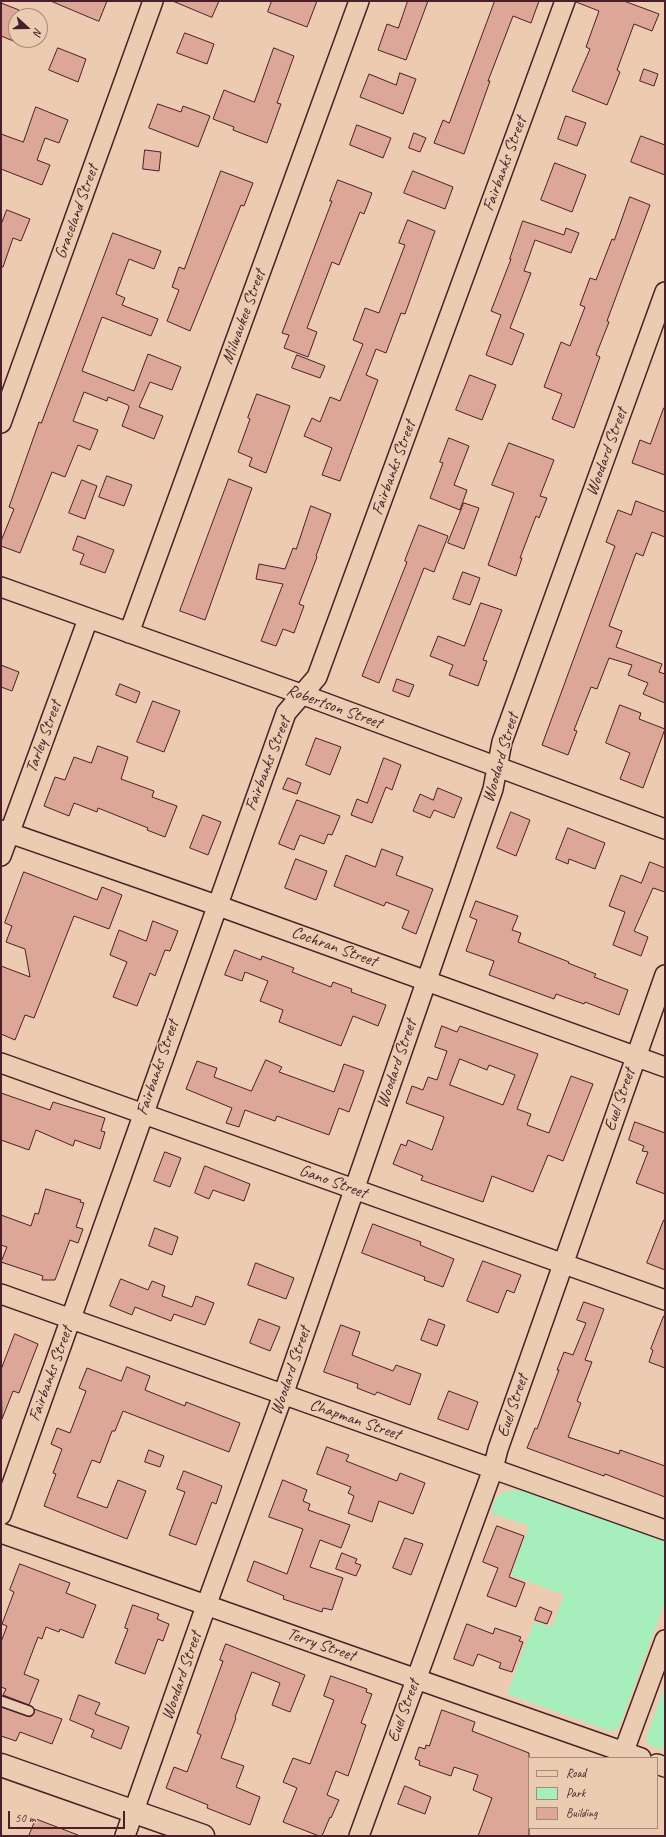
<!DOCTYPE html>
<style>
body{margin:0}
#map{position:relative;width:666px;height:1837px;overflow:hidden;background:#edcbb0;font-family:Caveat,sans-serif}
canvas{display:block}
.frame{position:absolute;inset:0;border:2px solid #4a1f2b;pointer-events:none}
.legend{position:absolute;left:528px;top:1757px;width:130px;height:72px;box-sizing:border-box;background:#eacdb1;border:1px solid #aa877b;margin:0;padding:5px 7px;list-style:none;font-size:12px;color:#4a1f2b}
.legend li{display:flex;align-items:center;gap:8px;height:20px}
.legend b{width:20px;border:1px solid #aa877b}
.north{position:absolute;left:8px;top:8px;width:40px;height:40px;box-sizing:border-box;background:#eacdb1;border:1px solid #aa877b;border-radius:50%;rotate:111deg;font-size:11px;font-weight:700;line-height:16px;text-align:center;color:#4a1f2b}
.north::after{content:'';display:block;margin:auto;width:14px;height:18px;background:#4a1f2b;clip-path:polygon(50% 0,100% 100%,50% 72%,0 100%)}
.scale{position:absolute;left:8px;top:1811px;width:117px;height:18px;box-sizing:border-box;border:2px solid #4a1f2b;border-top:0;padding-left:5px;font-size:12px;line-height:14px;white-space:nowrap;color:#4a1f2b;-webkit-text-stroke:3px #eacdb1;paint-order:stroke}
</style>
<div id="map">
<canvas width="666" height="1837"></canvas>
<div class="frame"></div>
<ul class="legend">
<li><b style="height:5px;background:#eacdb1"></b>Road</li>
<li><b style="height:11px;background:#a6eebb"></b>Park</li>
<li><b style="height:11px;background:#dda797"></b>Building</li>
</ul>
<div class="north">N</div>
<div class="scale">50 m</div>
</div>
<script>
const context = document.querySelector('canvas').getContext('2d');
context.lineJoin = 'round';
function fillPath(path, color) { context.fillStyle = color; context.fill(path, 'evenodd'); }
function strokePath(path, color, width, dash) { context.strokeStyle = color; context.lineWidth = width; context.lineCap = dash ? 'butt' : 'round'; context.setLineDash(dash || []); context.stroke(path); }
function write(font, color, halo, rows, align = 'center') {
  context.font = font + ' Caveat,sans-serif'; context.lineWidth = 3; context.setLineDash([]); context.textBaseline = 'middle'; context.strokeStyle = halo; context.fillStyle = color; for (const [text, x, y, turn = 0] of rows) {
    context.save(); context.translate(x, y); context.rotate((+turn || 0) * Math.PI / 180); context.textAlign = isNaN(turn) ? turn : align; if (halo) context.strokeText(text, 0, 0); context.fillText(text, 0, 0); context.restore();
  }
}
fillPath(new Path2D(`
 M517,1490L525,1491L665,1541V1601L623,1717C620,1724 618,1730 610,1731L507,1694L534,1622L552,1627L564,1595L511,1575L529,1526L491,1513C497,1495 496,1492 517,1490Z
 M665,1684V1750L649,1745L646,1739Z`), '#a6eebb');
const building = new Path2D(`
 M51,1H107L99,21Z
 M173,1H219L212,17Z
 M272,1H317L307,27L268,12Z
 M408,1H428L406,60L378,50L387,24L398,28Z
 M495,1H539L531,23L513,16L488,81H490L464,154L434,143L443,120L449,123Z
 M576,1H624L659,14L652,31L634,24L617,70L620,72L607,105L572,91L590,49L586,47L599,11L576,2Z
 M1,3L19,10L16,16V42L1,36Z
 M185,33L214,44L207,64L177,53Z
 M58,48L86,59L78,82L49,70Z
 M274,48L294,56L277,103L281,104L267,143L233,130L234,127L213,119L224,90L254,102Z
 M644,69L658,74L654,86L640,81Z
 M400,73L416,79L403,114L360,97L369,74L396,85Z
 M158,104L181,112L183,106L210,116L198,147L149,128Z
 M36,107L68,120L59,143L45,138L37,160L50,165L42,185L1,169V134L23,142Z
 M566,116L586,123L577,146L558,139Z
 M357,125L391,138L383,158L350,145Z
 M414,133L426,138L420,152L409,148Z
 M641,136L665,145V175L631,162Z
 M145,150L161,152L159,171L143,169Z
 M555,163L586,175L572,212L541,200Z
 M221,171L253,183L244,206L241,205L190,331L167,321L179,290L172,287L179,267L184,269Z
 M413,171L453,187L445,209L404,193Z
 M338,180L372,193L364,214L360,212L339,265L332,262L307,328L317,332L308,357L284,348L289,335L282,333L332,201H330Z
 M630,197L650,205L607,321L609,322L596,355L600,357L574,428L552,419L562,394L544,387L561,342L570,346L585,307L580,305L590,278L596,280L612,239L614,240Z
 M7,210L30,219L21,241L13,238L3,267H1V225Z
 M408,220L435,231L405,314L401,313L386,353L376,349L366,375L378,380L340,481L322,475L332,448L304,436L312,418L320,422L330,397L340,401L363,344L353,340L365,308L379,313L405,245L399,243Z
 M523,221L564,235L566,228L579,233L571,253L535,240L524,271L531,273L510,328L524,334L512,365L486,355L501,315L491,311L511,259H510Z
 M113,233L161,251L154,269L129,259L116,294L125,298L122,305L158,319L151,336L102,317L82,371L134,391L148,354L181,367L172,390L150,382L139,407L163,416L154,439L122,426L129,407L128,405L108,397L107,401L84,392L73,421L98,430L90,450L78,445L65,477L52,472L20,553L1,546V541L14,509L9,507L39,422L41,423Z
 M297,355L325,366L320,378L292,368Z
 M470,375L496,385L482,420L456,410Z
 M257,394L290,406L266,473L249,466L252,458L238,452L250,419L248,418Z
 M664,408H665V475L632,463L640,440L650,444Z
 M449,438L469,446L454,485L467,490L460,510L430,498L443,463L440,462Z
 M509,443L554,460L540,496L547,498L539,518L536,516L520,558H522L516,576L488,565L514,493L492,485Z
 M107,476L132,485L124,506L99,497Z
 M229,479L252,488L205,620L180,611Z
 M82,480L97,486L85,519L69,513Z
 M636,501L665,512V537L652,532L643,556L636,553L609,626L622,631L616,647L662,664L659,672L665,674V703L643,694L648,683L628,675L632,665L609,658L597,689L591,687L574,730L577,731L568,755L542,745L615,546L606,542L618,510L631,515Z
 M464,503L479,508L464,549L448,543Z
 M311,506L331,514L316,556L317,557L299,604L304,606L294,633L283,629L276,646L261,641L283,584L256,579L259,564L285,569L293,548L296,549Z
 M419,525L448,536L434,572L424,568L379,683L362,676L407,562L405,561Z
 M78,536L114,550L105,573L80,564L84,554L73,550Z
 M463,572L480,578L470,605L453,599Z
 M481,603L502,610L483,660L487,661L478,686L449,675L453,665L430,656L438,636L464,646Z
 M1,665L19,672L12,691L1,687Z
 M397,679L414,685L409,697L393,691Z
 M120,684L140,692L136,703L116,695Z
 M153,701L180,711L164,752L137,742Z
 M620,705L641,713L639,719L665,729L643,788L620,779L630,753L606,743Z
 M316,738L341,747L330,775L306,765Z
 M98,746L128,757L121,779L154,791L152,797L177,806L165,837L147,830L148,828L98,808L97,812L74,803L69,816L44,806L55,777L65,780L74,757L91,763Z
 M384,758L401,765L392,790L386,787L372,823L351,815L357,799L367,803Z
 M288,778L301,783L297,794L283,789Z
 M438,788L462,798L454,818L434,810L430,818L413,811L420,794L433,800Z
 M297,800L340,816L332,835L328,834L324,844L300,835L294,850L279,844Z
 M511,812L530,820L516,856L497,848Z
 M203,815L221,822L208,855L190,848Z
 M568,828L605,843L595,869L569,859L568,864L556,859Z
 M382,849L403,857L396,875L433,889L416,934L402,928L409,911L386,902L384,906L334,886L346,855L375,867Z
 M296,859L327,871L316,900L285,888Z
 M650,862L665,868V892L653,888L634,931L648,937L641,956L613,945L625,912L609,906L621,875L641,883Z
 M24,872L97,900L102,887L122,895L109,929L74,916L34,1018L25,1015L15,1040L1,1034V966L30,977L25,949L6,942L12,926L5,923Z
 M476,901L518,916L512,930L521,933L518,942L569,962L568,963L596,974L594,977L628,990L619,1015L585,1002L584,1004L556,994L554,999L489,975L494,961L466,951L477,920L470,917Z
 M153,921L178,931L170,951L165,950L155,976L150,973L137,1006L113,997L127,962L110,955L119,930L146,941Z
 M235,950L261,960L262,956L294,968L292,972L331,987L333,982L352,989L351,992L386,1005L378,1026L353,1016L341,1046L279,1022L283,1010L260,1001L268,981L245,972L242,981L225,975Z
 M442,1026L457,1032L460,1026L538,1054L517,1109L531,1114L527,1125L549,1133L571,1076L593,1084L563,1161L548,1155L533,1192L492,1176L483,1202L421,1180L423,1176L393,1164L401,1144L406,1146L408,1140L432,1150L444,1117L406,1103L412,1086L423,1090L428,1077L437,1080L447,1051L435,1047ZM460,1059L487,1070L489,1065L515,1075L503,1105L450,1085Z
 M266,1060L282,1067L279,1072L334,1092L344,1064L364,1071L349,1112L339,1108L329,1135L277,1116L275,1121L245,1110L239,1127L226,1123L232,1108L186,1089L197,1061L217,1068L214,1077L251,1091Z
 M1,1093L50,1110L53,1102L105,1118L101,1131L105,1132L100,1149L75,1140L73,1146L36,1130L29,1150L1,1140Z
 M635,1122L665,1133V1194L636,1183L648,1152L642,1151L644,1146L629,1140Z
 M165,1152L181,1158L170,1187L154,1181Z
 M205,1166L250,1184L244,1201L213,1190L209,1199L195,1193Z
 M46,1189L81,1200L80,1202L84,1203L76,1227L83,1229L78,1243L70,1240L55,1280H42L43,1276L1,1262L7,1247L1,1245V1215L31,1226L35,1213L38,1214Z
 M664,1220H665V1270L647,1263Z
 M373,1224L421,1242L420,1245L454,1259L443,1287L424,1280L425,1277L362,1253Z
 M155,1228L178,1237L172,1255L149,1246Z
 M483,1261L521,1275L514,1293L507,1290L498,1313L467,1301Z
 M256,1263L294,1278L286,1299L248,1285Z
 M121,1279L148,1290L152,1281L165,1286L162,1296L192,1307L196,1296L214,1303L205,1325L174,1314L171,1321L135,1307L132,1315L110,1306Z
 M584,1302L604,1309L585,1360L592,1362L577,1401L581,1403L568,1437L619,1454L620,1450L665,1466V1497L605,1474L604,1476L527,1448L535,1428L537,1429L559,1370H557L564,1352L573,1355L586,1323L577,1320Z
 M664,1316H665V1368L649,1362L653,1350L651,1349Z
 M259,1319L280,1327L270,1351L250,1343Z
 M429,1319L445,1325L437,1346L421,1340Z
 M341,1325L360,1332L352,1355L393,1371L396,1365L421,1374L410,1405L377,1392L375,1395L357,1388L358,1384L324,1372Z
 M15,1334L38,1344L19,1393L13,1391L2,1419L1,1370Z
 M127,1367L150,1376L145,1390L185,1406L186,1402L240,1423L229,1452L123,1411L115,1431H112L100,1463L92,1460L77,1497L107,1508L118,1480L146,1491L127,1539L44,1506L56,1474L53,1473L62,1449L51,1444L57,1428L70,1433L86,1391L79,1388L87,1368L121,1381Z
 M449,1391L478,1402L468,1430L438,1419Z
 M327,1447L349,1455L346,1461L397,1481L400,1473L425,1483L413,1514L379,1501L372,1522L348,1513L354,1496L348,1493L351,1487L317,1474Z
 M149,1450L164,1456L160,1467L145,1462Z
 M184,1471L222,1486L216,1504L212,1502L196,1545L169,1535L185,1492L177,1489Z
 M283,1480L307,1490L303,1501L310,1504L308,1510L350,1525L341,1548L320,1540L310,1567L343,1578L332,1610L323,1608L322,1612L283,1599L284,1596L247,1581L254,1561L287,1574L303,1529L269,1517Z
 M497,1526L524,1536L509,1577L525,1583L516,1607L487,1596L498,1568L483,1562Z
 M405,1538L423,1544L411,1575L393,1568Z
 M342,1553L357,1559L355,1563L361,1565L356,1576L336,1569Z
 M20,1564L70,1583L66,1593L96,1605L83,1638L60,1629L59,1632L46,1627L42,1639L38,1637L24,1674L39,1680L29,1705L3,1695L6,1689L1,1687V1642L7,1626L2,1624L14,1592L10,1590Z
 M133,1605L159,1614L157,1619L169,1624L163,1641L158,1639L145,1674L115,1663L128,1629L125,1628Z
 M540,1607L552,1612L547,1624L535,1620Z
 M467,1624L493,1634L495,1628L521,1637L519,1641L523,1642L512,1672L499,1668L501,1663L478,1654L473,1666L454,1659Z
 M226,1644L305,1675L290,1712L272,1705L280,1683L252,1672L235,1717L236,1718L221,1758L244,1766L236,1787L260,1797L250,1825L207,1808L208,1805L166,1788L174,1767L187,1772L201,1735L197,1733L223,1661L220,1660Z
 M331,1676L367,1689L366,1692L372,1694L361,1723L366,1725L348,1776L336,1771L327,1795L339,1800L331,1818L330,1817L322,1836H319L283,1822L297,1788L283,1782L293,1758L310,1764L334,1700L324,1696Z
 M79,1695L100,1703L95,1714L129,1727L121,1749L91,1737L94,1730L70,1720Z
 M1,1707L30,1717L34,1713V1709L62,1719L52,1744L20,1732L16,1741L1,1736Z
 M442,1710L475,1722L472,1731L529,1753V1836H478L492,1798L473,1790L478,1775L454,1767L451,1776L419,1765L420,1761L415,1759L419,1747L425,1749L426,1745L429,1746Z
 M405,1786L431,1797L425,1814L398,1804Z
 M36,1819L78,1835V1836H29Z`);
fillPath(building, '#dda797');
strokePath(building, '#4a1f2b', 1);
const service = new Path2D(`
 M1,1701L29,1711`);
const minor = new Path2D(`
 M1,423L153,1
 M1,587L301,694L665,829
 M129,633L359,1
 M1,830L216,905L665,1067
 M1,856L88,619
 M1,1063L665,1300
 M1,1294L665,1530
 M1,1515L286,713L317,677L565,1
 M1,1533L641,1758
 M624,1751L665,1640
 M657,1764L665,1767
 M125,1836L206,1606L283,1395L493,789L502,742L665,292
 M359,1836L493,1469L498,1449L665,975`);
const secondary = new Path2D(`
 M1,1765L203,1836`);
strokePath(service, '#4a1f2b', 12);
strokePath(minor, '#4a1f2b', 22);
strokePath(secondary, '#4a1f2b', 25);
strokePath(service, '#eacdb1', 9);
strokePath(minor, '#eacdb1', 19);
strokePath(secondary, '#eacdb1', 22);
write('17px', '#4a1f2b', '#eacdb1', [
 ["Fairbanks Street",505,164,-70],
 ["Graceland Street",77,212,-70],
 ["Milwaukee Street",244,317,-70],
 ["Woodard Street",607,452,-70],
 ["Fairbanks Street",394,468,-70],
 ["Robertson Street",334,707,20],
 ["Tarley Street",44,737,-70],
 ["Woodard Street",501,758,-74],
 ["Fairbanks Street",268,764,-69],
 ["Cochran Street",334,947,20],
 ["Woodard Street",397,1064,-71],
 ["Fairbanks Street",158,1068,-71],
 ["Euel Street",620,1100,-71],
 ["Gano Street",333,1182,20],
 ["Woodard Street",291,1371,-71],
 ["Fairbanks Street",51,1374,-70],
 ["Euel Street",513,1406,-71],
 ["Chapman Street",355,1420,19],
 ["Terry Street",321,1645,19],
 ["Woodard Street",182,1676,-71],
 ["Euel Street",404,1711,-70]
]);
</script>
